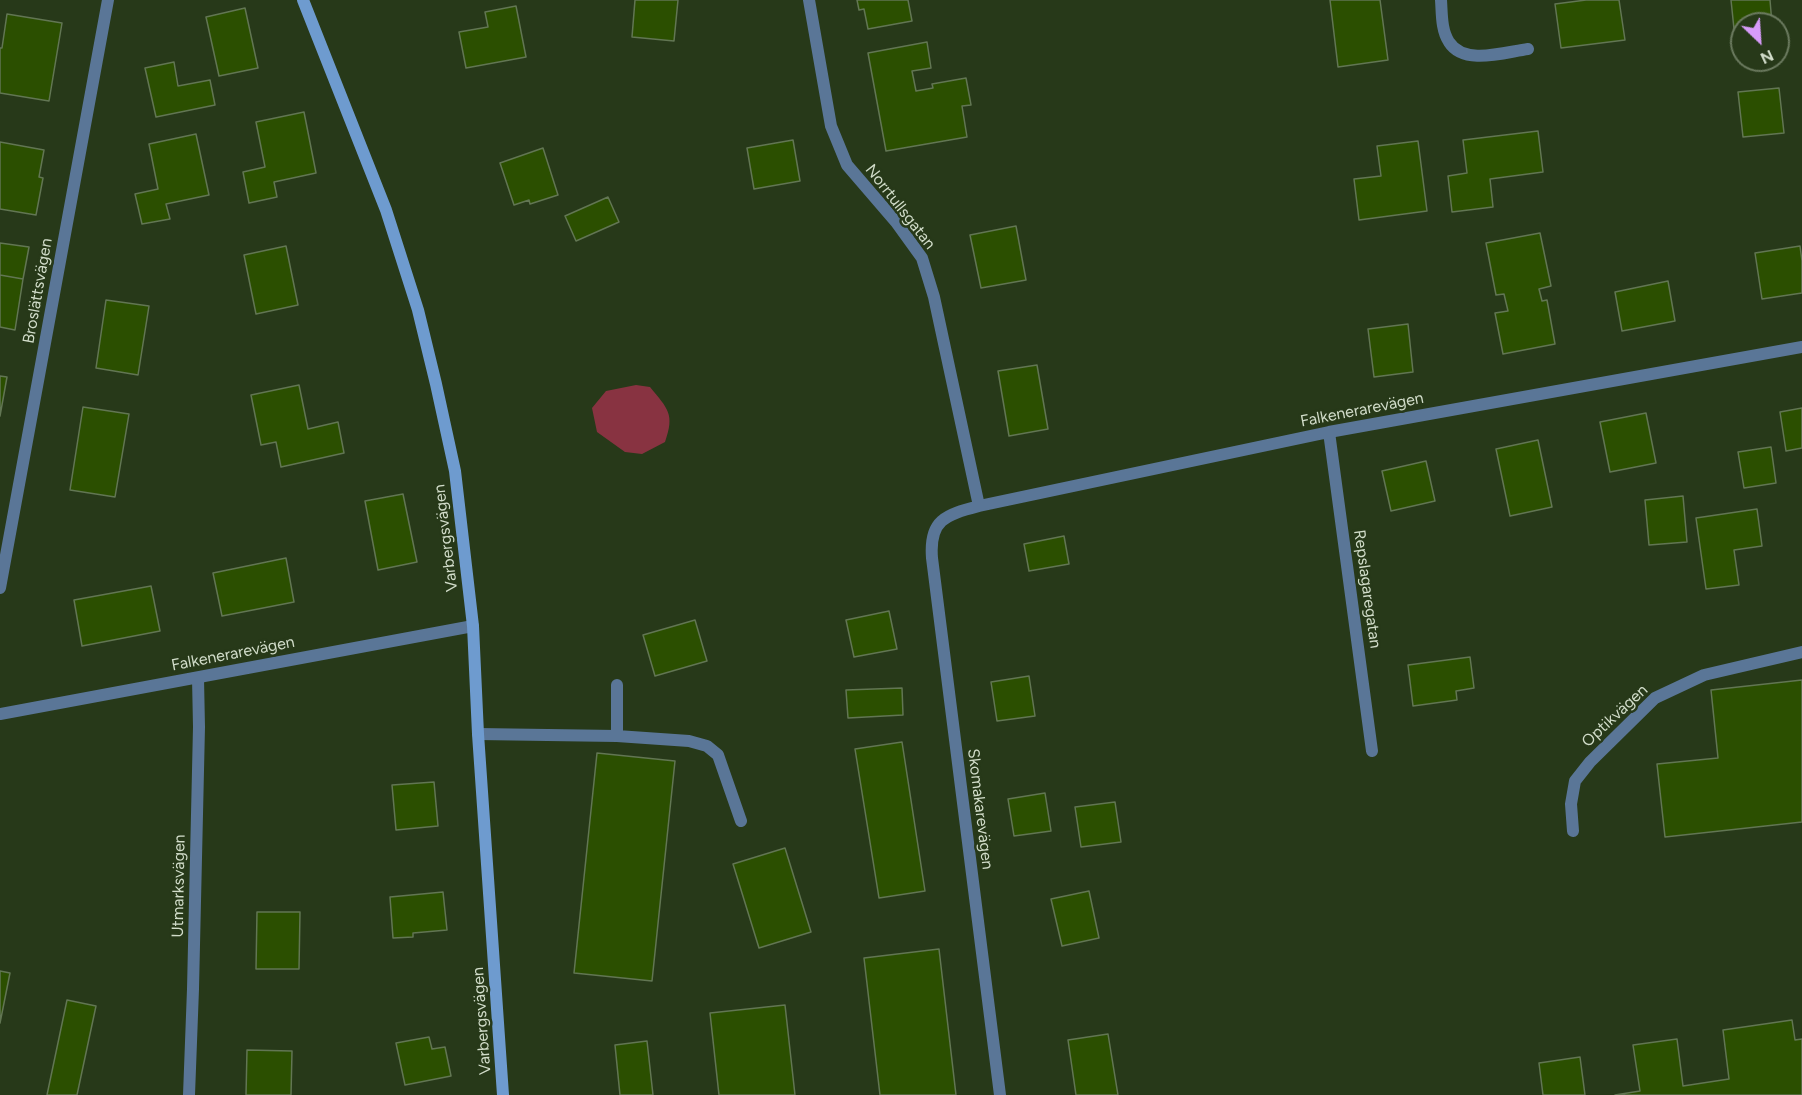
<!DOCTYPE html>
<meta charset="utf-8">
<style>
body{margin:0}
#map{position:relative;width:1802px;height:1095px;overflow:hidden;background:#273919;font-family:Figtree,sans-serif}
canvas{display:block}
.north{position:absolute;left:1730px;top:12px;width:60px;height:60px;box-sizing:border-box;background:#273919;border:2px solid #6b7a5f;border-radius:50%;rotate:155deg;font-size:16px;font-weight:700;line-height:24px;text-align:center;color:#d1dcc9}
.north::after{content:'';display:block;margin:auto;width:21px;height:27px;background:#d79bf9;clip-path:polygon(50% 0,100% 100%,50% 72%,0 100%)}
</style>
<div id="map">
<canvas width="1802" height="1095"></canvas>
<div class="north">N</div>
</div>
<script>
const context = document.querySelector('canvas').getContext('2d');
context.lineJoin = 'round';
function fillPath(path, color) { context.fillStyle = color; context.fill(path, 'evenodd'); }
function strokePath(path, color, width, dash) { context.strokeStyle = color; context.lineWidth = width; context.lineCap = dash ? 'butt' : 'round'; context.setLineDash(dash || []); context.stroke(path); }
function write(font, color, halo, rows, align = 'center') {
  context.font = font + ' Figtree,sans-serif'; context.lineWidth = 5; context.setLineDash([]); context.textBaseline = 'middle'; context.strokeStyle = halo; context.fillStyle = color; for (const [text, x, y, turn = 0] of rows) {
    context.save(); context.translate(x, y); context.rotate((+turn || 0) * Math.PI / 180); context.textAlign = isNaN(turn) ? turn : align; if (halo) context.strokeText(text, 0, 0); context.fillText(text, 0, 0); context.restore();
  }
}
fillPath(new Path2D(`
 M636,385L650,387C668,409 675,414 665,442L642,454L625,452L597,432L592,408L606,391Z`), '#883341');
const building = new Path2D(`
 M635,0H678L674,41L632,37Z
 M857,0H908L912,21L868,29L864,9L859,10Z
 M1330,0H1380L1388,60L1338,67Z
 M1586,0H1619L1625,40L1561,48L1555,4Z
 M1731,0H1770L1772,24H1742V28L1734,29Z
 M516,6L526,57L466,68L459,32L488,27L485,12Z
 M245,8L258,68L219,76L206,17Z
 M7,14L62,23L49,101L0,93V48H2Z
 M927,42L931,68L912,71L916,91L933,88L932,84L966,78L971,105L962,106L967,137L886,151L868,53Z
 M174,62L178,86L210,80L215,105L156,117L145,68Z
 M1779,88L1784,133L1743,137L1738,92Z
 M304,112L316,173L274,182L277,197L249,203L243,172L265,167L256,122Z
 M1538,131L1543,172L1490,179L1493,207L1452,212L1448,176L1467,173L1463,140Z
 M196,134L209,195L166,204L170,219L142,224L135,194L158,189L149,144Z
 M793,140L800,181L754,189L747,148Z
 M1418,141L1427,211L1359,220L1354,179L1381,176L1377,146Z
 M0,142L44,150L39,177L43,178L36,215L0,209Z
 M543,148L558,195L530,204L529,200L514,205L500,163Z
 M608,197L619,222L576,241L565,216Z
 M1016,226L1026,280L981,288L970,235Z
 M1540,233L1551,286L1539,289L1542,301L1547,300L1555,344L1503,354L1495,313L1508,311L1504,294L1496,295L1486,243Z
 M0,243L29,247L23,279L0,275Z
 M286,246L298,305L256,314L244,255Z
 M1800,246L1802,261V293L1762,299L1755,253Z
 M0,275L23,279L15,330L0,327Z
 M1668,281L1675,321L1622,331L1615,292Z
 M106,300L149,306L138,375L96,368Z
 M1408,324L1413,372L1374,377L1368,329Z
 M1037,365L1048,429L1009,436L998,371Z
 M0,376L7,377L0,416Z
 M299,385L308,429L338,422L344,453L281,467L276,442L261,445L251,395Z
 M83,407L129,414L115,497L70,490Z
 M1802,408V448L1786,451L1780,412Z
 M1646,413L1656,463L1610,472L1600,422Z
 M1538,440L1552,507L1510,516L1496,449Z
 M1771,447L1776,483L1744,488L1738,452Z
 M1426,461L1435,501L1391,511L1382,471Z
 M403,494L417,562L378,570L365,501Z
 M1683,496L1687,542L1649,545L1645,500Z
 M1757,509L1762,546L1734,550L1739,585L1706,589L1696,518Z
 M1064,536L1069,564L1029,571L1024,544Z
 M286,558L294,602L222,616L213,573Z
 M151,586L160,631L82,646L74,600Z
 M889,611L897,649L854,657L846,620Z
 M695,620L707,661L655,676L643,635Z
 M1470,657L1474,688L1456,691L1457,700L1413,706L1408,665Z
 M1029,676L1035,716L997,721L991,682Z
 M1802,680V822L1665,837L1657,764L1718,758L1711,690Z
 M902,688L903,715L848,718L846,690Z
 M902,742L925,891L879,898L855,749Z
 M597,753L675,761L652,981L574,973Z
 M434,782L438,826L396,830L392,785Z
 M1045,793L1051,831L1014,836L1008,799Z
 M1115,802L1121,842L1081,847L1075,807Z
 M785,848L811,932L759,948L733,864Z
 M1089,891L1099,938L1062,946L1051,899Z
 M443,892L447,930L413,933V937L393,938L390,897Z
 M257,912H300L299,969H256Z
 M939,949L956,1095H880L864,958Z
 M0,971L10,973L0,1023Z
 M67,1000L96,1006L77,1095H47Z
 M785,1005L795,1095H719L710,1013Z
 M1792,1020L1795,1040L1802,1039V1095H1615L1640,1091L1633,1045L1677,1039L1683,1086L1729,1079L1723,1030Z
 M1108,1034L1118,1095H1076L1068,1040Z
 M429,1037L432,1049L445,1047L451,1076L405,1085L396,1043Z
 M647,1041L653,1095H620L615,1045Z
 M247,1050L292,1051L291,1095H246Z
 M1580,1057L1585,1095H1543L1539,1063Z`);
fillPath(building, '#2b4f00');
strokePath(building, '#627653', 1.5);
strokePath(new Path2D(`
 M617,685V736
 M478,734L617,736L689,741L707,746L718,755L741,821
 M1573,831L1571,804L1575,781L1590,762L1655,698L1704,675L1802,652`), '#5a7697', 12);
strokePath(new Path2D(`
 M809,0L831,126L847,165L896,222L922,258L934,297L979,506
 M1441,0C1442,13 1441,30 1449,42C1464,66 1505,52 1528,49
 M1329,432L1372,751
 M0,588L108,0
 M0,714L473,626
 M189,1095L193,989L199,727L198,678
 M1000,1095L932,558C929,520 945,515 979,506L1329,432L1802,347`), '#5a7697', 12);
strokePath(new Path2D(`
 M303,0L386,210L418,310L436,384L455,471L473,626L478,734L503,1095`), '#6e9bcf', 12);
write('16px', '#d1dcc9', '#273919', [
 ["Norrtullsgatan",900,207,52],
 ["Broslättsvägen",38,291,-80],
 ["Falkenerarevägen",1362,410,-11],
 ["Varbergsvägen",446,538,-97],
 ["Repslagaregatan",1367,589,82],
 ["Falkenerarevägen",233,654,-11],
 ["Optikvägen",1615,716,-43],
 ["Skomakarevägen",980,809,83],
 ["Utmarksvägen",179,886,-89],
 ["Varbergsvägen",482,1021,-94]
]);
</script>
